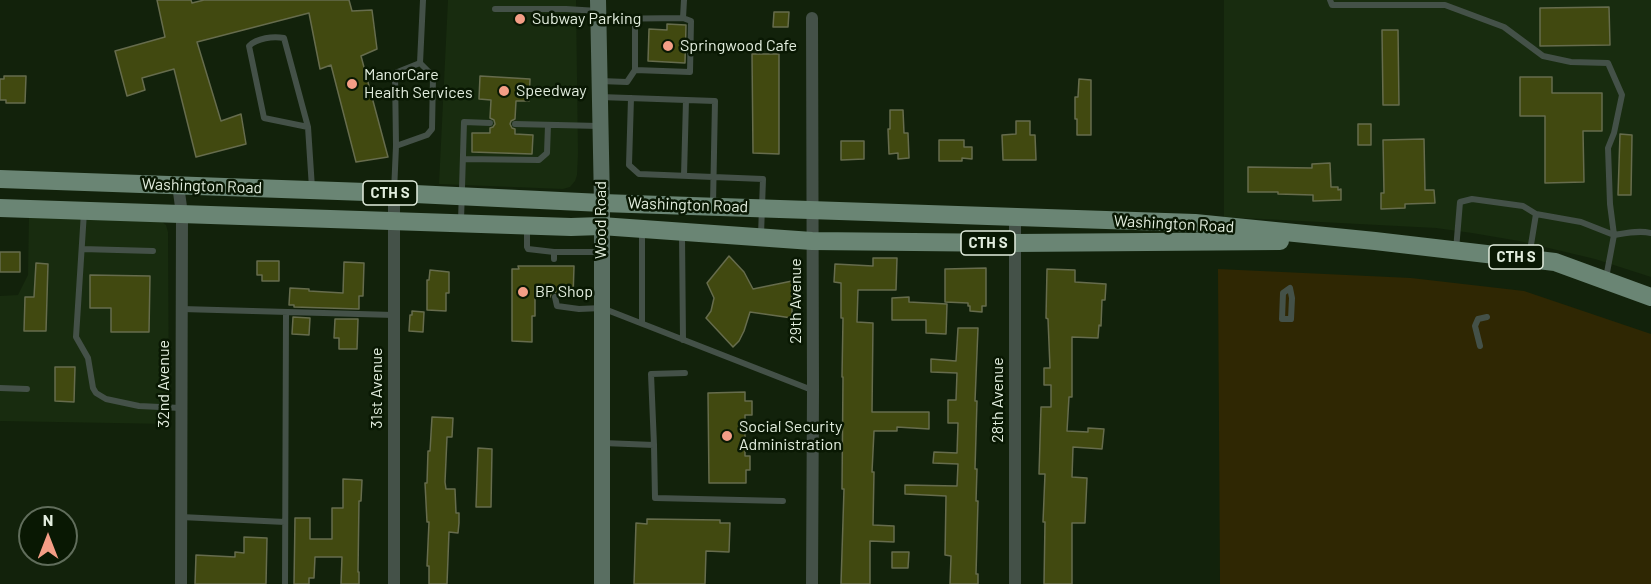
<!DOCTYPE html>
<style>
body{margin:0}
#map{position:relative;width:1651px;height:584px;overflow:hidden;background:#12220b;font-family:Barlow,sans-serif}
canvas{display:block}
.north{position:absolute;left:18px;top:506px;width:60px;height:60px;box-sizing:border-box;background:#091803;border:2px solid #606d5b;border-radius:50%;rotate:0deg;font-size:16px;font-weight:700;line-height:24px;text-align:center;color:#e2edde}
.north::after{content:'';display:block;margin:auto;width:21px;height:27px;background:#f49e86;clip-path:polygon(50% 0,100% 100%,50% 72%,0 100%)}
</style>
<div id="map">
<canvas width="1651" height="584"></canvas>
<div class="north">N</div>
</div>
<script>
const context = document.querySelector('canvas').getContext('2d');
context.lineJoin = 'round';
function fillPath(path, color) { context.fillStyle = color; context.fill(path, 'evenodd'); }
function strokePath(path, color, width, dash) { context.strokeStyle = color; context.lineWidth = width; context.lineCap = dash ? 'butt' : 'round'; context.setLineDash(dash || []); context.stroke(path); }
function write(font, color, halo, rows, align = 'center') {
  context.font = font + ' Barlow,sans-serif'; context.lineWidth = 5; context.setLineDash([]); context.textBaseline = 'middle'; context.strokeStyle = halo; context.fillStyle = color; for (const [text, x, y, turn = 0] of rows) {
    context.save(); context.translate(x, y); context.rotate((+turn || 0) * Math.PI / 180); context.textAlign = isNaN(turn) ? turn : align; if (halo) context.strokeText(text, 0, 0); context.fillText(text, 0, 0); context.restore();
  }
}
fillPath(new Path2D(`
 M448,0H576L578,154L577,175L575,181L570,187L563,189L439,184Z
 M1224,0H1651V277L1595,259L1519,241L1472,233L1436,228L1224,217Z
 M29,214L161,221L166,225L168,232L169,424L0,421V296L18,295L28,275Z`), '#182c0f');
fillPath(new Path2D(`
 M1218,269L1411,278L1524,291L1651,334V584H1220Z`), '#2f2703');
const building = new Path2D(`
 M157,0H191L192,3L204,0H349L352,11L372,10L377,49L361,56L388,157L356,162L331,65L320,69L309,13L197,42L221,121L241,114L246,144L196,157L174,69L142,78L145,90L127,96L115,51L165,37Z
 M1609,7L1610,45L1540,46V8Z
 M774,12H789L788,27H773Z
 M667,24L686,25L685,63L648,61L649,29L667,30Z
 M1382,30H1398L1399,105H1383Z
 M752,54H779V154L753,153Z
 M4,76H26L25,103H6V100H0V79H4Z
 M480,76L530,79L529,101H516L515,119L511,121L510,124L512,128L515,129V134L533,135L532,154L472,152V133H490V128L493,127L495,124L494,120L490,118L491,100L479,99Z
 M1520,77H1552V93H1602V131H1583L1584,182L1545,183V116H1520Z
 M1079,79L1091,80V135H1077V119H1075V97H1078Z
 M890,110H903L904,133H908L909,158L898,159V153L889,154L888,129H890Z
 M1016,121H1030V135H1035L1036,160H1003L1002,135L1016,134Z
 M1358,124H1371V145H1358Z
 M1620,134L1632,135L1631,195H1618Z
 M1424,139L1425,190H1434L1435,203L1405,204V208L1381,209V193H1384L1383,140Z
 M939,140H964V147H972V159L962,158V161H939Z
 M841,141H864V159L841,160Z
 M1330,163L1331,187H1338V190L1341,189V200L1313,201V195L1278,194V192H1248V167L1312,168V164Z
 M0,252H20V272H0Z
 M729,256L744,272L753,289L792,281V318L750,312L744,331L739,341L733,347L706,318L711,311L714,298L707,283Z
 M873,258H897L896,290H858L857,322L873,323L872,412H929V429L897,427V431H874L872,472H874L873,525L894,526V542L870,541V584H841L844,489H842L843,377H842L843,318H841V283L834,282L835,264L873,266Z
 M257,261H279V281H262V275H257Z
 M344,262L364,263L363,296H359V309L294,307V305H289L290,288L309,289V291L343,293Z
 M36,263L48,264L46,331H24L25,297H34Z
 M518,266H574L573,298L560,297L558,293L554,292L551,294L550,297H535V316H532V342L512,341V269H519Z
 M986,268V306H982V312L970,311V306H968V303L945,302V269Z
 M1047,269L1075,270V282L1106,284L1105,300H1102L1101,326L1099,325L1098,338L1072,337V397H1069L1067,431L1088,432V428L1104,429L1102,449L1073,447L1072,477L1087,478L1085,523H1072V584H1044L1045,522H1043L1045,474H1039L1041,407H1051V385H1044V368H1050L1048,319L1046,318Z
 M430,270L449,272V293H446V311L427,310V280H429Z
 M90,275L150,276L149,332H111V308H90Z
 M909,297V302L947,304L946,334L926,333V320H892V298Z
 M412,311L424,312L423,332L409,331L410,315H412Z
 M293,317L310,318L309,335L292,334Z
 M335,319H358L357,349H339V338H334Z
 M958,328H978L975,401H977L975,469H977L976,501H978L976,574H978V584H950L951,556L945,555L946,496L905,494V485L957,486L958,464L933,463L934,452L957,453L958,423H948V400H956L957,373L931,372V359L956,361Z
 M55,367H75L74,402L55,401Z
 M745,392V401H752V415H745V456H750V470H746V483H709L708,393Z
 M432,417L453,418L452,437H447L445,482L446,489H455L456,513H459V523L458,533L449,532L447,584H429V566H427L429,522H427L425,483H427L428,451H430Z
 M478,448L492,449L491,507H476Z
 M343,479L362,480L361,501H359L358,572H359V584H341L342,557H315L314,578H309V584H294L295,518H310V539H332V508H343Z
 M647,519L720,520V523H730L729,552L706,551L705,584H634L636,523L647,524Z
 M244,537L267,538L266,584H195L196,555L235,557V552L244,553Z
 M892,552H909L908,568H892Z`);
fillPath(building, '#414910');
strokePath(building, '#666c4d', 1.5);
strokePath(new Path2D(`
 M1330,0L1332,5H1445L1504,27L1543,56L1571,62L1608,63L1622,95L1614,133L1608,148L1610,204L1614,235C1626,233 1639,230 1651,233
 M495,9H566L598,11
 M599,19L683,18L684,0
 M635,19V70L690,72L691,21L683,18
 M420,63L423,0
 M600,81L627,82L635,70
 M600,97L715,101L713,204
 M631,98L629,165L639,174L763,179L761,235
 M515,124L599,126
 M308,127L264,118L249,46C257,38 273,36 284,38L308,127L312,188
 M463,159L539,160L547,153L548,125
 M684,176L686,100
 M394,192L396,146L395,73L420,63L433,76L432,129L427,135L396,146
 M84,212L76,337L88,358L93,388L96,393L106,399L139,406L181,408
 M1536,214L1581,222L1614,235L1606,278
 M461,221L464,122L490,123
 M527,227V247L528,249L554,252V259
 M682,235L683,340
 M82,249L153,251
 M1456,250L1460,202L1472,199L1523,206L1536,214L1529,257
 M554,252H602
 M1290,288L1292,298L1291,319H1282L1283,293Z
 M555,297L557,306L579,309L602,308L812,390
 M182,309L394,315
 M642,323V231
 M1480,346L1475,326L1478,319L1487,317
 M0,388L27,389
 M603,443L654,445L655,498L783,501
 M654,445L651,374L685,373
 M181,517L285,522
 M285,584L286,312`), '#445148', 6);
strokePath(new Path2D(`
 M812,18L813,390L812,584
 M178,185L182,214L181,584
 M394,193V584
 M1015,217V584`), '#445148', 12);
strokePath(new Path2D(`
 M598,0L602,203V584`), '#596e61', 16);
strokePath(new Path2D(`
 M0,179L394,193L602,203L1195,223L1375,241L1555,262L1651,297
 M0,208L571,227L601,226L812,241L1015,243L1280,241`), '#6a8574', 18);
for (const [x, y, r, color] of [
 [520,19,6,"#f49e86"],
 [668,46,6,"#f49e86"],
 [352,84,6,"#f49e86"],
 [504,91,6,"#f49e86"],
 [523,292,6,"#f49e86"],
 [727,436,6,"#f49e86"]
]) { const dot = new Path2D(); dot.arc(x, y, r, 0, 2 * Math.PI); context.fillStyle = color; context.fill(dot); strokePath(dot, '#091803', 2); }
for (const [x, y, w] of [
 [390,193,54],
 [988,243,54],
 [1516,257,54]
]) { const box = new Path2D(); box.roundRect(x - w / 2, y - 12, w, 24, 4.5); context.fillStyle = '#091803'; context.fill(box); strokePath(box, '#e2edde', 1.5); }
write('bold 15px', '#e2edde', null, [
 ["CTH S",390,193],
 ["CTH S",988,243],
 ["CTH S",1516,257]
]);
write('16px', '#e2edde', '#091803', [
 ["Subway Parking",532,19],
 ["Springwood Cafe",680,46],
 ["ManorCare",364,75],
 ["Health Services",364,93],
 ["Speedway",516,91],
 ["BP Shop",535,292],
 ["Social Security",739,427],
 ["Administration",739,445]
], 'left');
write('16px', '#e2edde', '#091803', [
 ["Washington Road",202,186,2],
 ["Washington Road",688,205,2],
 ["Wood Road",601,220,-90],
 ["Washington Road",1174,224,3],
 ["29th Avenue",796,301,-90],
 ["32nd Avenue",164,384,-90],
 ["31st Avenue",377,388,-90],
 ["28th Avenue",998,400,-90]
]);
</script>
